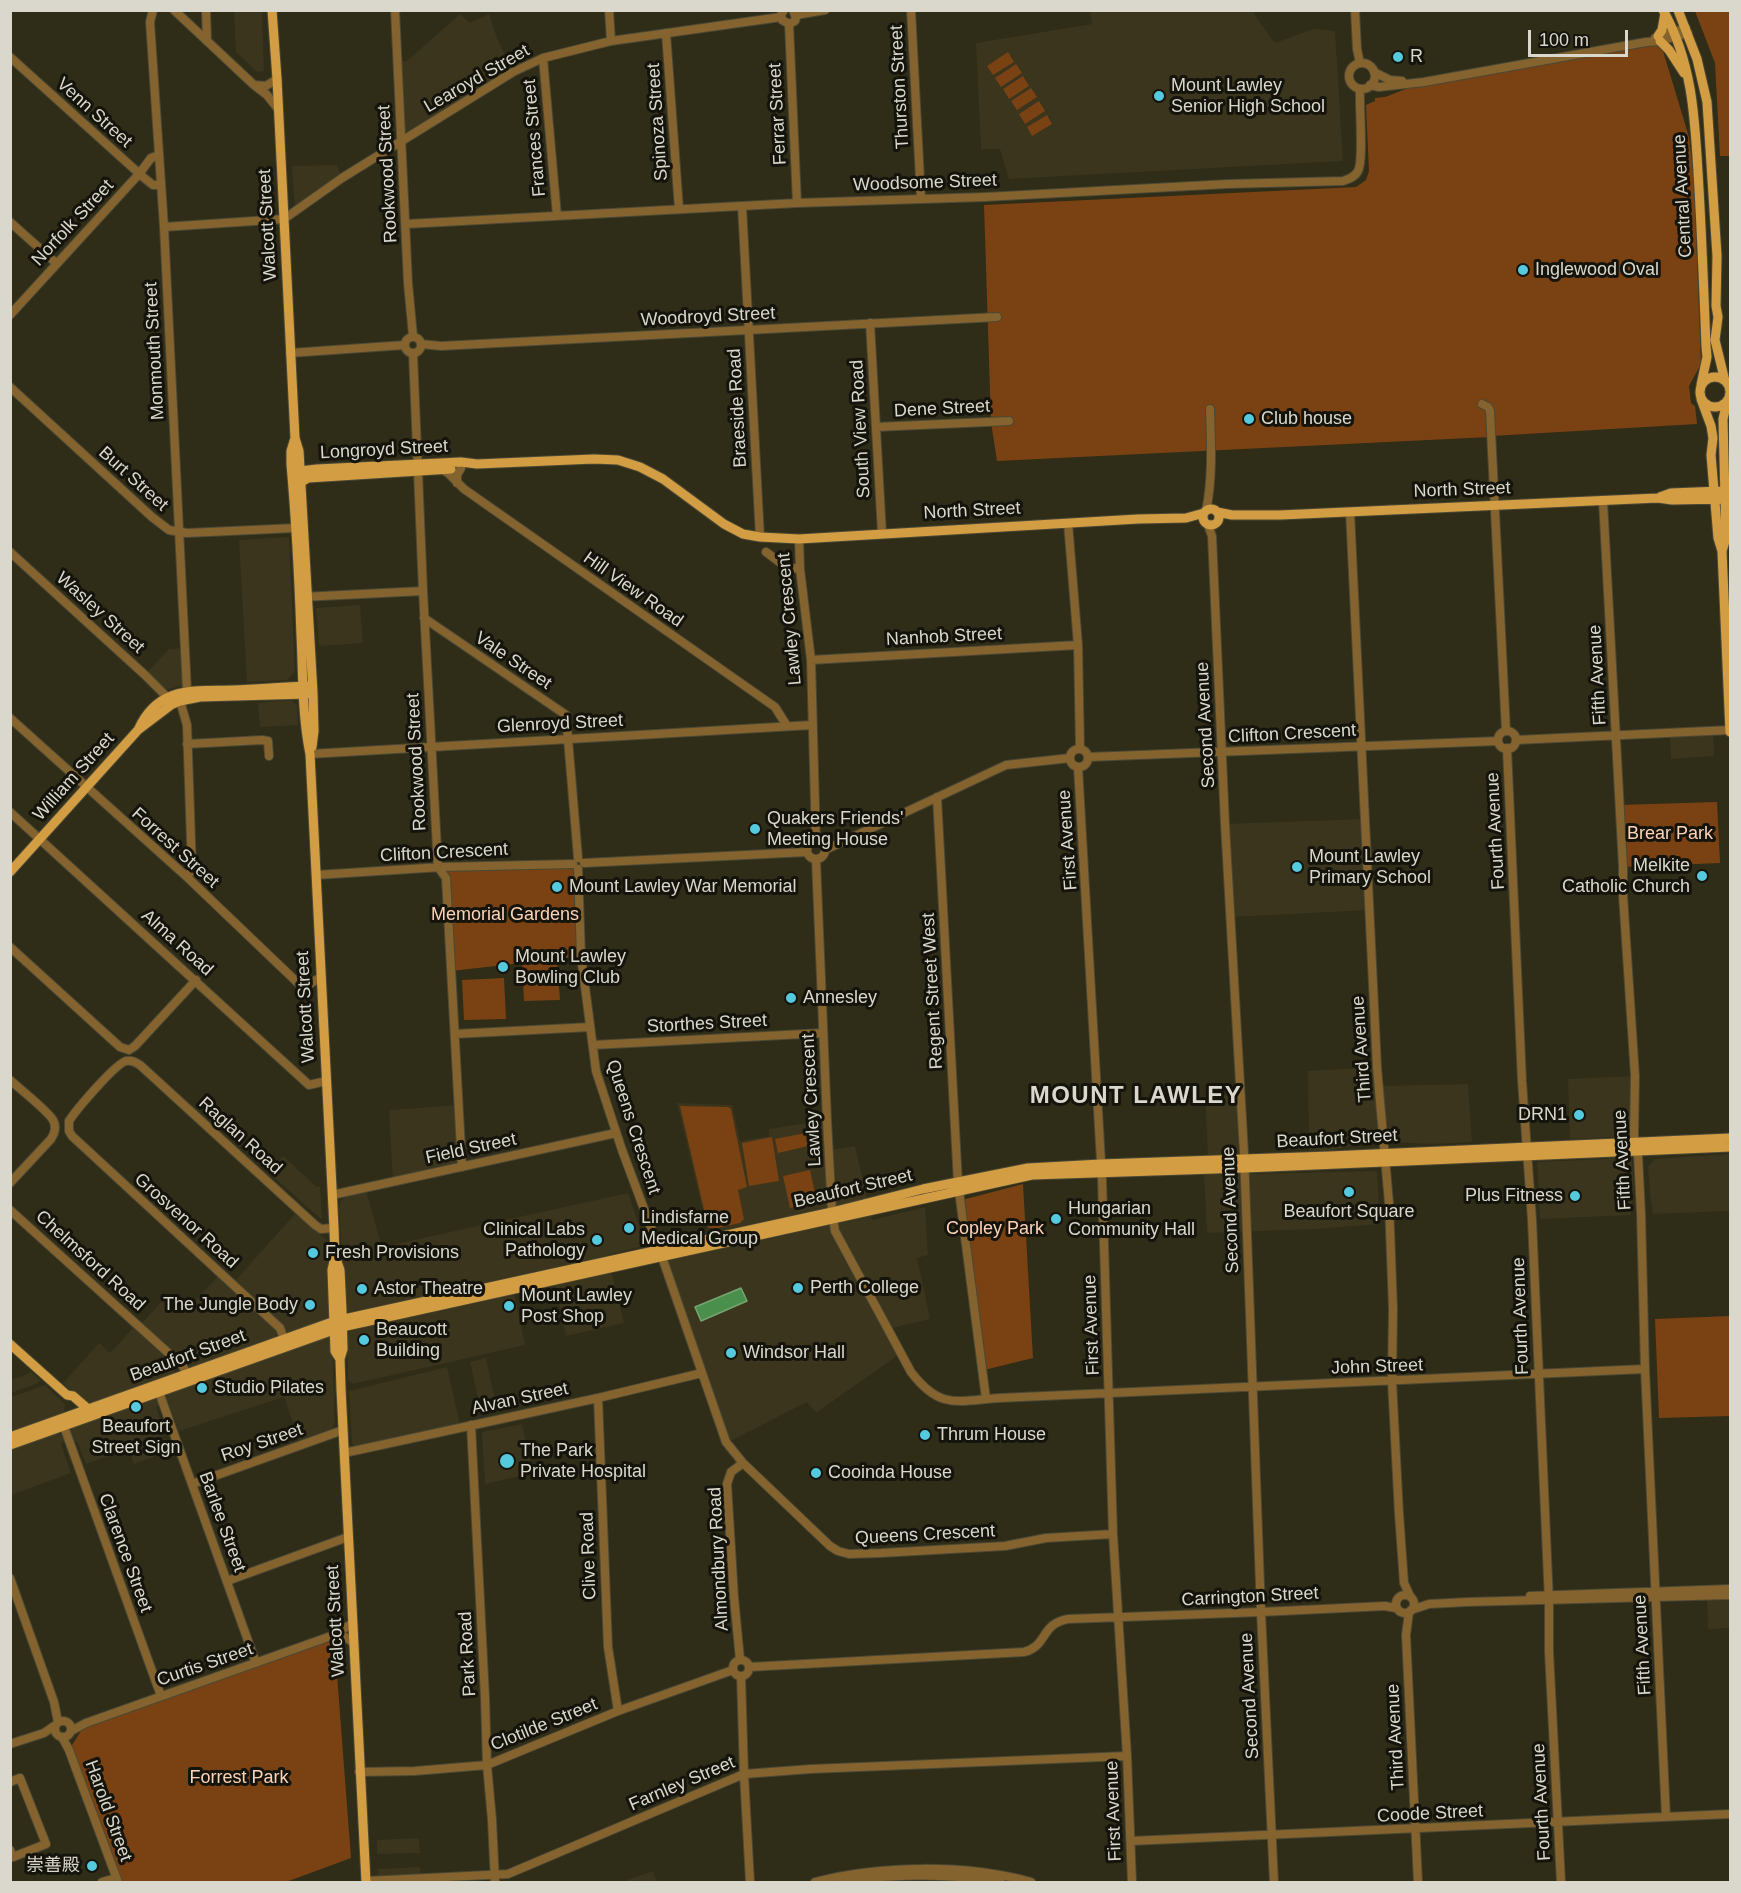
<!DOCTYPE html>
<meta charset="utf-8">
<style>
body{margin:0}
#map{position:relative;width:1741px;height:1893px;overflow:hidden;background:#2f2c18;font-family:Arial,sans-serif}
canvas{display:block}
.frame{position:absolute;inset:0;border:12px solid #dad8cc;pointer-events:none}
.scale{position:absolute;left:1528px;top:30px;width:100px;height:27px;box-sizing:border-box;border:3px solid #dad8cc;border-top:0;padding-left:8px;font-size:18px;line-height:21px;white-space:nowrap;color:#dad8cc;-webkit-text-stroke:4px #15140c;paint-order:stroke}
</style>
<div id="map">
<canvas width="1741" height="1893"></canvas>
<div class="frame"></div>
<div class="scale">100 m</div>
</div>
<script>
const context = document.querySelector('canvas').getContext('2d');
context.lineJoin = 'round';
function fillPath(path, color) { context.fillStyle = color; context.fill(path, 'evenodd'); }
function strokePath(path, color, width, dash) { context.strokeStyle = color; context.lineWidth = width; context.lineCap = dash ? 'butt' : 'round'; context.setLineDash(dash || []); context.stroke(path); }
function write(font, color, halo, rows, align = 'center') {
  context.font = font + ' Arial,"Noto Sans SC",sans-serif'; context.lineWidth = 6; context.setLineDash([]); context.textBaseline = 'middle'; context.strokeStyle = halo; context.fillStyle = color; for (const [text, x, y, turn = 0] of rows) {
    context.save(); context.translate(x, y); context.rotate((+turn || 0) * Math.PI / 180); context.textAlign = isNaN(turn) ? turn : align; if (halo) context.strokeText(text, 0, 0); context.fillText(text, 0, 0); context.restore();
  }
}
fillPath(new Path2D(`
 M1090,10L1253,11L1256,17L1275,43L1313,29L1335,31L1343,161L1009,179L1000,149H981L976,43L1092,24Z
 M234,11H262L264,71L257,72L236,52Z
 M460,14L470,23L489,14L497,38L513,72L402,141L398,62L407,61Z
 M337,165L342,178L295,209L292,166Z
 M289,537L295,671L287,680L247,682L239,540Z
 M360,605L363,643L319,646L316,608Z
 M185,648L187,684L162,691L145,675L169,649Z
 M291,700L297,705L298,725L260,727L258,703Z
 M1713,731L1714,756L1671,759L1670,733Z
 M1364,819L1369,910L1231,917L1225,824Z
 M1377,1067L1379,1086L1468,1084L1472,1142L1431,1144L1391,1142L1379,1090L1378,1140L1330,1151H1309L1308,1071Z
 M1635,1076L1634,1136L1570,1139L1568,1079Z
 M1241,1095L1244,1153L1208,1155L1205,1096Z
 M677,1103L732,1105L740,1141L769,1136V1129L827,1120L829,1150L855,1146L872,1220L925,1207L928,1255L917,1258L930,1319L888,1329L901,1353L816,1413L807,1402L728,1442L664,1260L712,1249Z
 M459,1105L462,1167L393,1182L389,1110Z
 M1730,1154V1211L1653,1214L1650,1193L1648,1166L1655,1159Z
 M283,1156L317,1187H320L322,1217L321,1219L269,1173Z
 M1630,1158L1632,1162L1634,1186L1631,1215L1540,1219L1537,1162Z
 M1377,1171L1380,1224L1316,1229L1207,1233L1204,1175Z
 M366,1191L382,1247L628,1193L646,1245L579,1263L350,1313L345,1309L339,1208L341,1200L349,1195Z
 M295,1214L328,1241L331,1314L329,1319L289,1333L285,1330L283,1325L235,1281Z
 M611,1271L624,1323L566,1336L555,1284Z
 M218,1276L274,1328L277,1332L276,1336L273,1339L190,1368L142,1323L169,1293L178,1301L180,1299L190,1307Z
 M514,1293L525,1345L353,1384L348,1380L347,1335L348,1332L353,1328Z
 M133,1328L172,1363L175,1368L174,1373L172,1375L90,1405L85,1404L63,1383L99,1343L110,1353Z
 M329,1336L332,1340L335,1422L333,1428L299,1440L284,1397L179,1431L168,1402H166L167,1393Z
 M486,1358L497,1409L481,1412L470,1362Z
 M447,1367L460,1424L363,1446H356L352,1444L349,1391Z
 M30,1371L41,1381L38,1383L11,1393V1380L28,1374Z
 M45,1385L65,1404L64,1413L11,1433V1397Z
 M154,1398L161,1405L156,1407L166,1435L86,1464L77,1441L72,1442L70,1434L71,1427Z
 M522,1424L533,1473L485,1484L482,1432Z
 M57,1432L64,1438L65,1441L61,1444L71,1473L11,1495V1448Z
 M165,1439L170,1451L134,1464L130,1452Z
 M1730,1598V1628L1708,1629L1707,1599Z
 M419,1838L420,1853L377,1854V1840Z
 M420,1867L421,1882H379L378,1869Z
 M653,1871L657,1882H622Z`), '#3a351c');
fillPath(new Path2D(`
 M1695,11H1730V156H1720L1715,63Z
 M1660,41L1689,137L1694,179L1701,364L1689,386L1691,403L1695,406L1697,424L1491,436L1490,437L997,461L991,422L984,205L1356,187L1366,180L1369,171L1366,105L1375,101V98L1385,97L1424,82Z
 M1008,52L1014,62L993,75L987,66Z
 M1016,64L1022,73L1001,87L995,78Z
 M1023,76L1029,86L1009,99L1003,89Z
 M1031,88L1037,97L1017,110L1011,101Z
 M1039,101L1045,111L1025,124L1019,114Z
 M1047,115L1052,124L1032,136L1027,127Z
 M1717,802L1720,863L1623,867L1620,805Z
 M578,863L581,956L547,960H557L560,1000L524,1001L522,963L451,971L442,867Z
 M504,978L506,1019L464,1020L462,980Z
 M680,1106L728,1107L731,1109L747,1187L738,1190L744,1219L740,1223L713,1229L708,1227Z
 M805,1133L808,1146L778,1153L775,1139Z
 M772,1137L779,1181L749,1186L742,1143Z
 M810,1170L817,1202L790,1208L783,1176Z
 M1023,1184L1033,1358L980,1371L962,1200Z
 M1730,1316V1416L1659,1418L1655,1319Z
 M334,1635L351,1858L286,1882H118L69,1750L86,1723Z`), '#7a4213');
const water = new Path2D(`
 M741,1288L747,1301L701,1321L695,1307Z`);
fillPath(water, '#4a8f4c');
strokePath(water, '#75a572', 1.5);
const minor = new Path2D(`
 M153,10L150,22L164,227L187,691
 M174,10L254,85L267,95L278,109
 M206,10L207,41
 M395,10L408,283L413,336
 M609,10L611,41
 M784,10L781,15L782,20L789,24L795,21L796,18L793,10
 M911,10L921,198
 M1355,10L1357,49L1360,63
 M796,15L825,10
 M789,24L797,203
 M666,33L679,209
 M1655,38L1686,28
 M10,57L143,177L153,185H160
 M543,58L557,216
 M1349 76a13 13 0 1 1 26 0a13 13 0 1 1-26 0Z
 M1374,72L1390,80L1402,81
 M255,85L266,86L277,79
 M1370,85L1379,87L1424,82L1646,42L1660,41L1688,33
 M742,206L760,537
 M10,222L56,263
 M406,224L797,203L985,197L1228,184L1343,181C1349,179 1355,177 1358,171C1364,161 1359,105 1360,89
 M164,227L284,219L342,178L513,72L543,58L611,41L781,17
 M10,315L139,174L151,158L159,155
 M870,323L882,533
 M405 345a8 8 0 1 1 16 0a8 8 0 1 1-16 0Z
 M421,344L441,346L997,317
 M290,353L405,345
 M413,353L423,591L438,867L446,878L462,1167
 M10,387L152,517L169,530L187,533L295,528
 M1482,404L1488,407L1490,411L1506,731
 M876,427L1009,421
 M441,469L448,473L464,489L775,707L787,726
 M457,483V475L461,468
 M1603,501L1623,867V895L1635,1076L1634,1136L1638,1155L1641,1214L1645,1369L1666,1817
 M1206,511C1213,477 1211,443 1210,409
 M1350,512L1377,1067L1389,1203L1393,1309L1392,1381L1399,1514L1404,1583L1410,1596
 M1068,523L1078,645L1080,749
 M1208,525L1212,536L1225,824L1244,1153L1261,1612L1274,1882
 M799,539L800,569L811,660L816,841
 M10,552L145,675L167,697
 M766,552L786,567L800,569
 M302,597L423,591
 M424,618L566,715L578,858
 M811,660L1078,645
 M180,701L187,725L192,870L187,877
 M10,718L187,877L300,985H308L321,977
 M1498 740a9 9 0 1 1 18 0a9 9 0 1 1-18 0Z
 M1516,740L1730,730
 M187,744L262,740L268,741L269,756
 M1507,748L1522,1081L1532,1220L1549,1601V1652L1561,1882
 M1070 758a9 9 0 1 1 18 0a9 9 0 1 1-18 0Z
 M310,754L812,725
 M1088,757L1498,741
 M1078,767L1102,1179L1113,1534L1127,1756L1132,1882
 M937,797L958,1183L986,1399
 M10,812L309,1085L326,1081
 M807 850a9 9 0 1 1 18 0a9 9 0 1 1-18 0Z
 M825,850L1006,765L1070,758
 M816,860L827,1120L832,1212L835,1231L911,1372C940,1410 957,1401 999,1398L1645,1369
 M584,863L807,852
 M578,869L581,956L596,1071L622,1150L659,1249
 M316,875L442,867L573,864
 M10,947L120,1047L129,1050L135,1046L196,980
 M455,1034L590,1027
 M593,1045L823,1033
 M10,1080C20,1089 48,1111 53,1120C57,1127 55,1133 51,1139L10,1183
 M332,1195L616,1133
 M10,1210L175,1359L181,1362L189,1379
 M662,1257L726,1442L743,1463L830,1546L838,1551L849,1554L881,1553L1005,1546L1046,1538L1113,1534
 M284,1339L280,1328L72,1136L69,1131V1121C76,1110 115,1064 126,1061C132,1060 135,1062 140,1065L315,1225L321,1229L334,1228
 M159,1392L256,1663
 M598,1398L608,1647L618,1711
 M62,1421L161,1696
 M471,1425L485,1697L487,1765L492,1820L495,1882
 M344,1453L598,1398L702,1373
 M192,1484L343,1430
 M10,1578L54,1702L58,1722
 M227,1581L348,1537
 M1396 1604a9 9 0 1 1 18 0a9 9 0 1 1-18 0Z
 M1530,1596L1730,1589
 M1411,1610L1429,1604L1467,1602L1730,1595
 M1409,1612L1406,1635L1418,1882
 M334,1635L345,1637L354,1643
 M733 1668a8 8 0 1 1 16 0a8 8 0 1 1-16 0Z
 M740,1660L734,1597L727,1484L731,1472L743,1463
 M749,1667L1024,1652C1048,1646 1040,1624 1068,1619L1261,1612L1385,1606L1396,1608
 M741,1676L744,1774L750,1882
 M55 1729a8 8 0 1 1 16 0a8 8 0 1 1-16 0Z
 M71,1731L86,1723L334,1635L353,1623
 M62,1737L69,1750L118,1882
 M10,1744L44,1733L54,1726
 M359,1772L415,1771L487,1765L618,1711L733,1670
 M10,1782L20,1778L46,1844L13,1857L10,1850
 M1131,1841L1730,1814
 M366,1881L508,1874L744,1774L811,1769L1127,1756
 M102,1882L116,1878
 M815,1882C880,1865 965,1864 1031,1882
 M844,1882C895,1873 949,1874 1001,1882`);
const major = new Path2D(`
 M272,10L277,79L295,438L299,451L313,693L314,731L312,747
 M1663,10C1695,67 1695,127 1699,189C1702,242 1704,294 1706,346L1707,357L1701,385
 M1678,10L1697,59L1707,102L1717,256L1716,306L1718,317L1715,340L1725,381
 M1658,36L1662,30L1665,13
 M1660,41L1669,50L1684,73
 M1700 392a15 15 0 1 1 30 0a15 15 0 1 1-30 0Z
 M1701,399L1711,426L1713,438L1711,455L1718,538L1722,551
 M1727,402L1723,419L1726,538L1722,551L1730,732
 M295,438L291,451V464C296,521 299,578 301,635C303,675 302,715 310,754L334,1228L335,1257L332,1270L335,1351L340,1359
 M292,472L317,469L461,462L477,464L594,459L618,460L640,467L663,479L724,524L743,534L760,537L799,539L1138,519L1186,518L1204,513
 M301,482L308,478L451,469
 M1660,497L1671,493L1721,491
 M1203 517a8 8 0 1 1 16 0a8 8 0 1 1-16 0Z
 M1217,512L1232,515H1280L1658,498L1672,500L1724,499
 M138,730C158,686 192,691 233,690C258,689 283,687 308,686
 M10,872L138,730L171,705L180,701L200,697L307,694
 M336,1259L340,1270L342,1311L343,1349L340,1359L341,1389L366,1882
 M10,1344L67,1395L73,1396L88,1409
 M10,1437L335,1321L832,1212L923,1189L1028,1168L1101,1164L1330,1156L1730,1138
 M10,1445L342,1327L1032,1175L1245,1168L1730,1147`);
strokePath(minor, '#4a4835', 10);
strokePath(major, '#4a4835', 11);
strokePath(minor, '#84632e', 8);
strokePath(major, '#d29d43', 9);
for (const [x, y, r, color] of [
 [1398,57,6,"#55cadf"],
 [1159,96,6,"#55cadf"],
 [1523,270,6,"#55cadf"],
 [1249,419,6,"#55cadf"],
 [755,829,6,"#55cadf"],
 [1297,867,6,"#55cadf"],
 [1702,876,6,"#55cadf"],
 [557,887,6,"#55cadf"],
 [503,967,6,"#55cadf"],
 [791,998,6,"#55cadf"],
 [1579,1115,6,"#55cadf"],
 [1349,1192,6,"#55cadf"],
 [1575,1196,6,"#55cadf"],
 [1056,1219,6,"#55cadf"],
 [629,1228,6,"#55cadf"],
 [597,1240,6,"#55cadf"],
 [313,1253,6,"#55cadf"],
 [798,1288,6,"#55cadf"],
 [362,1289,6,"#55cadf"],
 [310,1305,6,"#55cadf"],
 [509,1306,6,"#55cadf"],
 [364,1340,6,"#55cadf"],
 [731,1353,6,"#55cadf"],
 [202,1388,6,"#55cadf"],
 [136,1407,6,"#55cadf"],
 [925,1435,6,"#55cadf"],
 [507,1461,8,"#55cadf"],
 [816,1473,6,"#55cadf"],
 [92,1866,6,"#55cadf"]
]) { const dot = new Path2D(); dot.arc(x, y, r, 0, 2 * Math.PI); context.fillStyle = color; context.fill(dot); strokePath(dot, '#15140c', 2); }
write('18px', '#dad8cc', '#15140c', [
 ["R",1410,57],
 ["Mount Lawley",1171,86],
 ["Senior High School",1171,107],
 ["Inglewood Oval",1535,270],
 ["Club house",1261,419],
 ["Quakers Friends'",767,819],
 ["Meeting House",767,840],
 ["Mount Lawley",1309,857],
 ["Primary School",1309,878],
 ["Melkite",1690,866,"right"],
 ["Catholic Church",1690,887,"right"],
 ["Mount Lawley War Memorial",569,887],
 ["Mount Lawley",515,957],
 ["Bowling Club",515,978],
 ["Annesley",803,998],
 ["DRN1",1567,1115,"right"],
 ["Plus Fitness",1563,1196,"right"],
 ["Hungarian",1068,1209],
 ["Community Hall",1068,1230],
 ["Beaufort Square",1349,1212,"center"],
 ["Lindisfarne",641,1218],
 ["Medical Group",641,1239],
 ["Clinical Labs",585,1230,"right"],
 ["Pathology",585,1251,"right"],
 ["Fresh Provisions",325,1253],
 ["Perth College",810,1288],
 ["Astor Theatre",374,1289],
 ["Mount Lawley",521,1296],
 ["Post Shop",521,1317],
 ["The Jungle Body",298,1305,"right"],
 ["Beaucott",376,1330],
 ["Building",376,1351],
 ["Windsor Hall",743,1353],
 ["Studio Pilates",214,1388],
 ["Beaufort",136,1427,"center"],
 ["Street Sign",136,1448,"center"],
 ["Thrum House",937,1435],
 ["The Park",520,1451],
 ["Private Hospital",520,1472],
 ["Cooinda House",828,1473],
 ["崇善殿",80,1866,"right"]
], 'left');
write('18px', '#dad8cc', '#15140c', [
 ["Learoyd Street",477,79,-30],
 ["Thurston Street",900,87,-93],
 ["Venn Street",94,113,42],
 ["Ferrar Street",778,114,-93],
 ["Spinoza Street",658,122,-94],
 ["Frances Street",535,138,-95],
 ["Rookwood Street",388,174,-93],
 ["Woodsome Street",925,183,-2],
 ["Central Avenue",1683,196,-93],
 ["Norfolk Street",73,223,-47],
 ["Walcott Street",268,225,-93],
 ["Woodroyd Street",708,317,-3],
 ["Monmouth Street",155,351,-93],
 ["Braeside Road",738,408,-93],
 ["Dene Street",942,409,-3],
 ["South View Road",861,429,-93],
 ["Longroyd Street",384,450,-3],
 ["Burt Street",133,479,42],
 ["North Street",1462,490,-2],
 ["North Street",972,511,-3],
 ["Hill View Road",633,590,35],
 ["Wasley Street",100,613,42],
 ["Lawley Crescent",790,619,-95],
 ["Nanhob Street",944,637,-3],
 ["Vale Street",513,661,34],
 ["Fifth Avenue",1598,675,-93],
 ["Glenroyd Street",560,724,-3],
 ["Second Avenue",1206,725,-93],
 ["Clifton Crescent",1292,734,-3],
 ["Rookwood Street",417,762,-93],
 ["William Street",74,777,-48],
 ["Fourth Avenue",1496,831,-93],
 ["First Avenue",1068,840,-94],
 ["Forrest Street",175,848,42],
 ["Clifton Crescent",444,853,-3],
 ["Alma Road",177,943,42],
 ["Regent Street West",933,991,-93],
 ["Walcott Street",306,1007,-93],
 ["Storthes Street",707,1024,-3],
 ["Third Avenue",1362,1049,-94],
 ["Lawley Crescent",812,1100,-93],
 ["Queens Crescent",633,1127,72],
 ["Raglan Road",240,1136,42],
 ["Beaufort Street",1337,1139,-3],
 ["Field Street",471,1149,-12],
 ["Fifth Avenue",1623,1160,-93],
 ["Beaufort Street",853,1189,-13],
 ["Second Avenue",1231,1210,-92],
 ["Grosvenor Road",186,1221,42],
 ["Chelmsford Road",90,1261,42],
 ["Fourth Avenue",1521,1316,-92],
 ["First Avenue",1092,1325,-92],
 ["Beaufort Street",188,1356,-20],
 ["John Street",1377,1367,-2],
 ["Alvan Street",520,1399,-12],
 ["Roy Street",262,1443,-19],
 ["Barlee Street",222,1522,70],
 ["Queens Crescent",925,1535,-3],
 ["Clarence Street",125,1553,70],
 ["Clive Road",589,1556,-92],
 ["Almondbury Road",719,1559,-93],
 ["Carrington Street",1250,1597,-3],
 ["Walcott Street",336,1621,-93],
 ["Fifth Avenue",1643,1645,-93],
 ["Park Road",468,1654,-93],
 ["Curtis Street",205,1665,-19],
 ["Second Avenue",1250,1696,-93],
 ["Clotilde Street",544,1725,-22],
 ["Third Avenue",1396,1737,-93],
 ["Farnley Street",682,1784,-23],
 ["Fourth Avenue",1542,1802,-93],
 ["Harold Street",108,1811,70],
 ["First Avenue",1114,1811,-92],
 ["Coode Street",1430,1814,-3]
]);
write('18px', '#fdd3b7', '#15140c', [
 ["Brear Park",1670,834],
 ["Memorial Gardens",505,915],
 ["Copley Park",995,1229],
 ["Forrest Park",239,1778]
]);
context.letterSpacing = '1.5px';
write('bold 24px', '#dad8cc', '#15140c', [
 ["MOUNT LAWLEY",1136,1096]
]);
context.letterSpacing = '0px';
</script>
